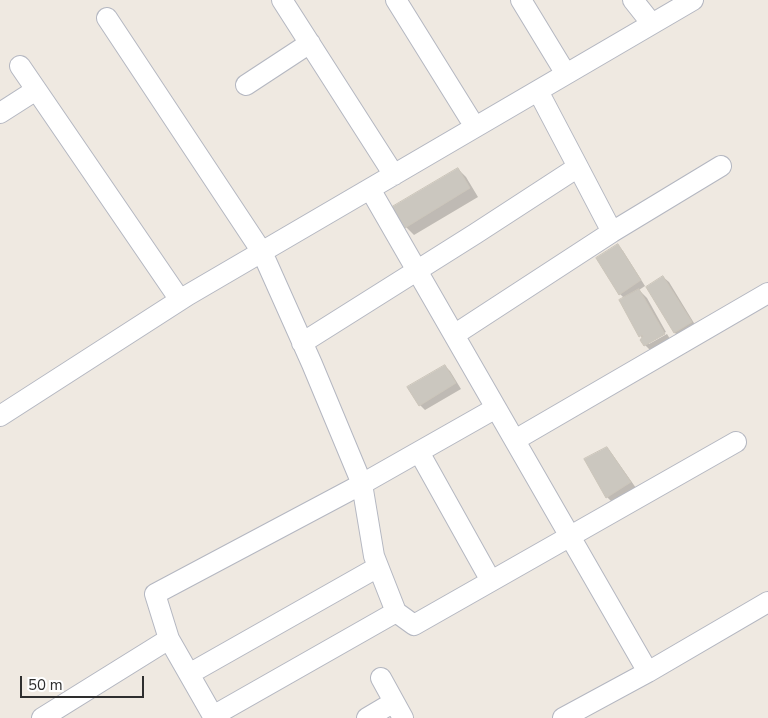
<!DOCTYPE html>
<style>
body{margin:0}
#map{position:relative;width:768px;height:718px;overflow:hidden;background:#efe9e1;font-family:"Nunito Sans",sans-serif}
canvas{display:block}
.scale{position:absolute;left:20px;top:676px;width:124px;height:22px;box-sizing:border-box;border:2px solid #2e2e2e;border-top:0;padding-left:6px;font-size:15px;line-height:18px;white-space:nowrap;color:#2e2e2e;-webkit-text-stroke:4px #fff;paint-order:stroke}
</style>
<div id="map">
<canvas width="768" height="718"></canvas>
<div class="scale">50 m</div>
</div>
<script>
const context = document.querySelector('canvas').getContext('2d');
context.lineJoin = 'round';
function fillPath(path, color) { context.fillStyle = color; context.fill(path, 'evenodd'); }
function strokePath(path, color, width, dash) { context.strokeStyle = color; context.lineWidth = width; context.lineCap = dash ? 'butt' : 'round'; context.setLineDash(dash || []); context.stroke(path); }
fillPath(new Path2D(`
 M458,169L466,177L478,197L414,235L406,227Z
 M618,246L623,251L645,286L639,290L647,298L666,332L647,342L649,344L667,334L672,342L653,353L645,345L624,298L620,294Z
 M663,277L669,282L697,328L680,338L675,333L647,287Z
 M445,366L450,371L461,389L425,410L420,405Z
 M607,448L612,454L636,488L612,502L607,497L586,459Z`), '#0003');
const building = new Path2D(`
 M458,168L470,188L405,228L392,207Z
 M618,244L641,280L619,295L596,258Z
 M663,276L692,322L674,333L646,287Z
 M639,289L665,334L644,346L640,340L643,336L642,335L639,337L619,300Z
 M445,365L456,383L419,406L407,387Z
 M607,447L631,482L606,498L584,459Z`);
fillPath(building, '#cbc7bf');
strokePath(building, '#cbc5ba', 1);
const minor = new Path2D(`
 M282,0L394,175
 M396,0L475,127
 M521,0L566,74
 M633,0L652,24
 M107,18L262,252L312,364L362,484L374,556L396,612L414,625L736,442
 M20,66L180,300
 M246,85L310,43
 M538,91L578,167L612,232
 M0,113L36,90
 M370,189L648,672
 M454,335L612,232L721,166
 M302,343L475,234L578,167
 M0,416L188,295L693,0
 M515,440L768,293
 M419,452L491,581
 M396,612L213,716L169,639L155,594L362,484L496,408
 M189,674L378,567
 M381,678L403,718
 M42,718L169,639
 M367,718L394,702
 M563,718L648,672L768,602`);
strokePath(minor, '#b4b7c1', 22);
strokePath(minor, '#fff', 20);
</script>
